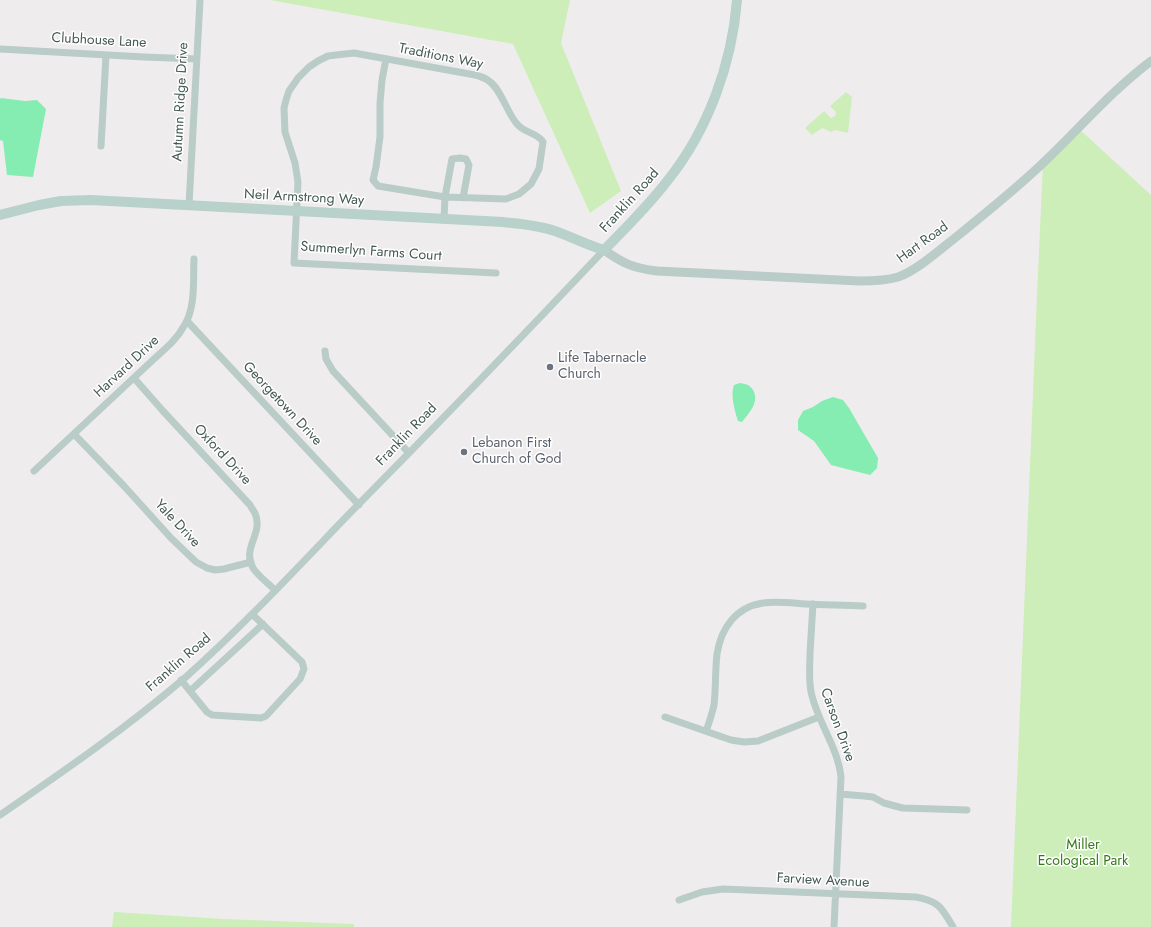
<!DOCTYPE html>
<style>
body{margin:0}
canvas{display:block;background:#efecee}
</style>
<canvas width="1151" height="927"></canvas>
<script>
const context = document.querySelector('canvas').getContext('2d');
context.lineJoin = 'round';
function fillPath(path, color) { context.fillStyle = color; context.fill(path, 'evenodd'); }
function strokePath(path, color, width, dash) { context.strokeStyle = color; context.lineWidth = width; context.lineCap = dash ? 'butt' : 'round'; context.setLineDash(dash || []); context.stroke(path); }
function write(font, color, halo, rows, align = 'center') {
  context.font = font + ' Jost,sans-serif'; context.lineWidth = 3; context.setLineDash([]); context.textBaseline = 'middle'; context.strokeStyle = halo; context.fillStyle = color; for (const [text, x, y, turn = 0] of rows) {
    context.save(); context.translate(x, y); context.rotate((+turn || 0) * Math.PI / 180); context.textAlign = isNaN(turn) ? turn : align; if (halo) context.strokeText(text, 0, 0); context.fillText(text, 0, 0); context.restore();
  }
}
fillPath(new Path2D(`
 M270,0H570L561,43L621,191L590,213L513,44Z
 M846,92L852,97L848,133L835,130L831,132L822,128L812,135L805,128L824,111L831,118L835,116L836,112L830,106Z
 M1078,128L1151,195V927H1011L1037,295L1043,163Z
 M114,912L224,919L354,924V927H112Z`), '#cdeeb9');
fillPath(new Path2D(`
 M1,98L25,101L37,100L46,109L33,177L7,175L3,141L0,140V99Z
 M740,383C746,384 750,385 753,390C760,402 749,413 742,422L738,421C735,412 730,394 734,385Z
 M833,397L843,400L849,408L878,458L877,468L870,475L831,465L814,441L798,430V420L803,411L813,407L822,401Z`), '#85ecb2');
strokePath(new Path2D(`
 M0,49L144,57L197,59
 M386,59L382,80L380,103V137L376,167L373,180L378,186L445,197L452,159L460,158L466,159L469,165L463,198
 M101,146L106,55
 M189,205L200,0
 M444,219L445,197L506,199L519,194L531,184L539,169L543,142C538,133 525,133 518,125C507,114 502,90 489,81C485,78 479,76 475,75L354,53L336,55L328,56L318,61L309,67L298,78L289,91L286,100L284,108L285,132L295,163L298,182L294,263L496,273
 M187,321L359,505
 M325,351L326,359L333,371L409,453
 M134,378L163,411L250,505C252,509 255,512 256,516C262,535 242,548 253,568C258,576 268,583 275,590
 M74,434L124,486L171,538L196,562L207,568L215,570L224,569L251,562
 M34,471L155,358C166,348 177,339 184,326C196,307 193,280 194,259
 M813,604C812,621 811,637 810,653C810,668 808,682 812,696C819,724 838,748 841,777L834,927
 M181,680L207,712L212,715L261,718L266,716L300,679L304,669L302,662L252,614
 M190,691L263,624
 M665,717L731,740L744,742L758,741L819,717
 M706,731C709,723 712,714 714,705C716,688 715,671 717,654C721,628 736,607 763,603C776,601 791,603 805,604C824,605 844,605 863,606
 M840,794L864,796L873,797L884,803L895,806L903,808L967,810
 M0,815C64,771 128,727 187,676C244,625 296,569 349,514C435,427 520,339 604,250
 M679,900L702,892L723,889L916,897C939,901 942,908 953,927`), '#baccc7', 7);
strokePath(new Path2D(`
 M604,250C624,264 633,268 657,271L859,281C872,281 885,281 898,277C918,270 943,247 960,234C988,211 1017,188 1043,163C1079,129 1111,91 1151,61`), '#baccc7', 9);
strokePath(new Path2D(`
 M0,215L39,205L61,201L91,200L503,222C520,224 538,225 555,231C572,237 587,245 604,250C626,228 649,205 668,180C708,130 732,64 737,0`), '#b9d1cb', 10);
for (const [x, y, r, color] of [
 [550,367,4,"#6b7280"],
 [464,452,4,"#6b7280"]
]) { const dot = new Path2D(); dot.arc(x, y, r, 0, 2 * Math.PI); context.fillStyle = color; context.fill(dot); strokePath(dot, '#fff', 1.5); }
write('14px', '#455a53', '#fff', [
 ["Clubhouse Lane",99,41,3],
 ["Traditions Way",441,57,11],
 ["Autumn Ridge Drive",181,102,-87],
 ["Neil Armstrong Way",304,198,3],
 ["Franklin Road",630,201,-48],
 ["Hart Road",923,243,-36],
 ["Summerlyn Farms Court",371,252,4],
 ["Harvard Drive",127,367,-43],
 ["Georgetown Drive",282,404,47],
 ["Franklin Road",407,435,-46],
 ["Oxford Drive",222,455,47],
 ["Yale Drive",177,524,47],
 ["Franklin Road",179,663,-41],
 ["Carson Drive",837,725,70],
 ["Farview Avenue",823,881,3]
]);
write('14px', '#5b616d', '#fff', [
 ["Life Tabernacle",558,359],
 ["Church",558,375],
 ["Lebanon First",472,444],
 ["Church of God",472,460]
], 'left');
write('14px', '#317b15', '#fff', [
 ["Miller",1083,846],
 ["Ecological Park",1083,862]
]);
</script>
